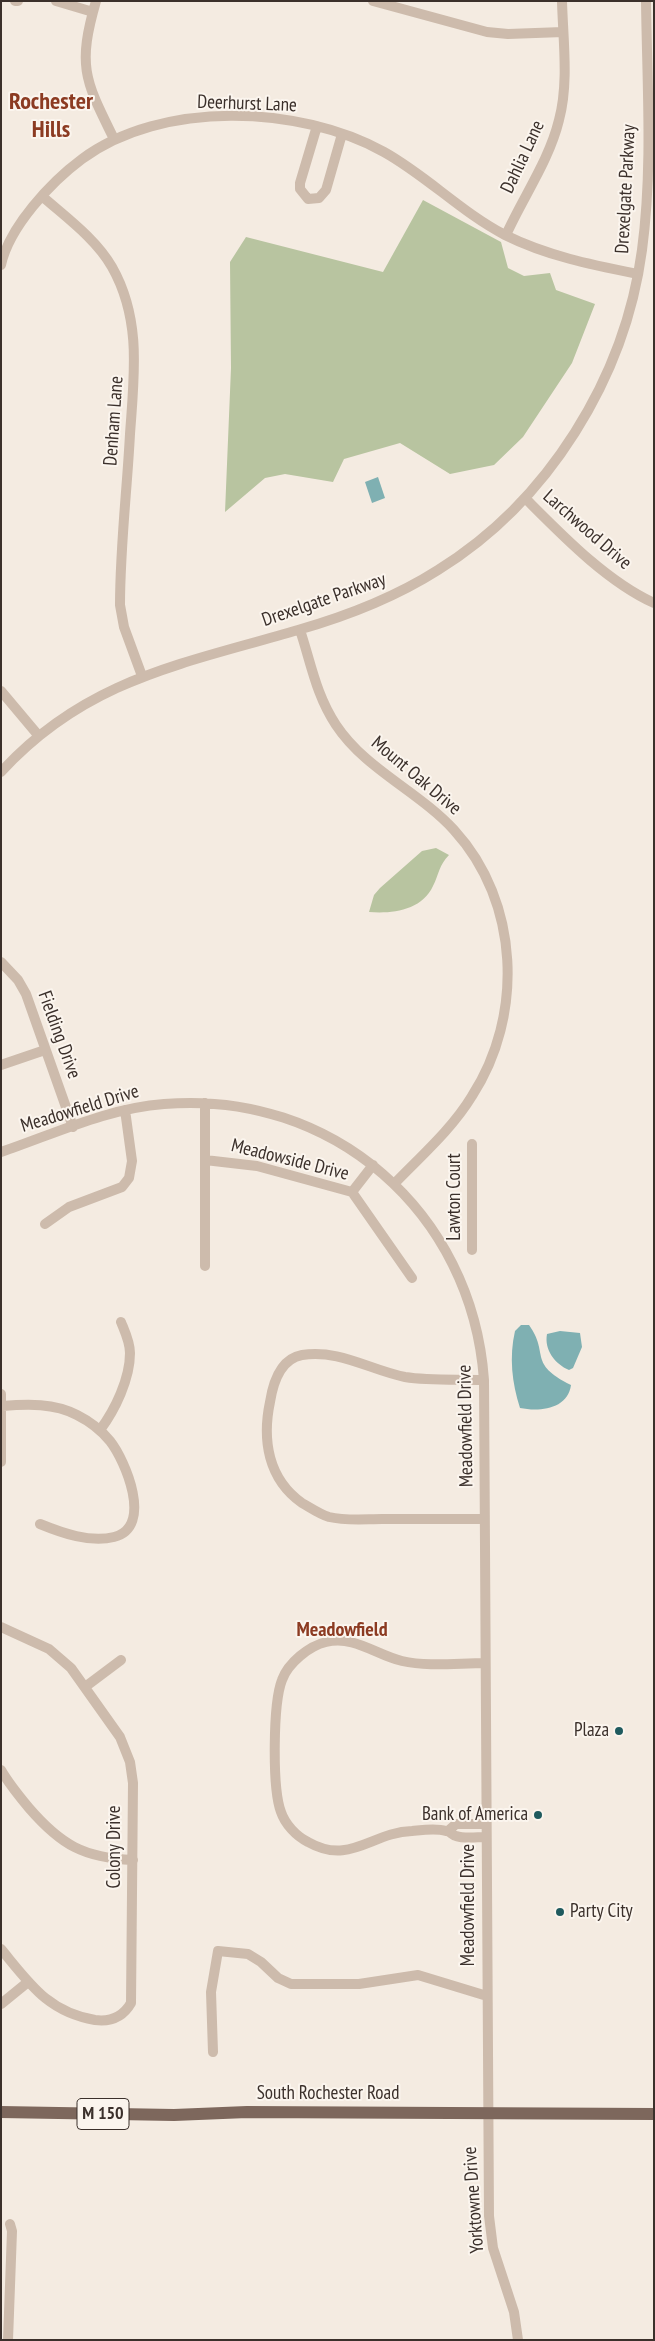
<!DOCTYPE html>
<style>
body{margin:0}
#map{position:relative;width:655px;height:2341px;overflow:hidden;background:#f4ebe1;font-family:"PT Sans Narrow",sans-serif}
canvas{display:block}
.frame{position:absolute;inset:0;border:2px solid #3b302b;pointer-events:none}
</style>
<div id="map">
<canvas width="655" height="2341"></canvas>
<div class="frame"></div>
</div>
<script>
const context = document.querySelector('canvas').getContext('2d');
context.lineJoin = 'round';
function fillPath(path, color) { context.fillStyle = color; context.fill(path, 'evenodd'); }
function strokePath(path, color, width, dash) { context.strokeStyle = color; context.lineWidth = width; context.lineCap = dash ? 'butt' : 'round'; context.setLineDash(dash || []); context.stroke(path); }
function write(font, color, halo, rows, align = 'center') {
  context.font = font + ' "PT Sans Narrow",sans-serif'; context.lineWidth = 4; context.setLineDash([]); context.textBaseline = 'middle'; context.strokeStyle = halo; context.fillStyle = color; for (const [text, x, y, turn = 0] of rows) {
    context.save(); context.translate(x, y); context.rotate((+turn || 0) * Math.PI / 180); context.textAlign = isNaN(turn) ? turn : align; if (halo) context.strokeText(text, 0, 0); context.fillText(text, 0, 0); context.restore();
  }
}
fillPath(new Path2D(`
 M423,200L501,242L508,268L524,276L550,273L556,290L595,304L572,363L523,437L494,465L450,474L400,443L344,459L333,482L285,474L265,478L225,512L231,368L230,262L246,237L383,272Z
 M436,848L449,855C439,865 439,874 433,886C422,910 393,914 369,912L374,895L380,888L422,851Z`), '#b8c4a0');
fillPath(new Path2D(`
 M378,477L385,498L372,503L365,482Z
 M521,1325H529C550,1354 527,1363 571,1385C568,1409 540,1412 520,1408C512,1383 509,1357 515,1331Z
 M560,1331L580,1333L582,1347L573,1368L569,1370C555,1364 544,1350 547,1334Z`), '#7fb0b2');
strokePath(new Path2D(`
 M15,1H18
 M56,1L93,12
 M96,1C77,67 85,80 114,139
 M373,1L487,32L508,34L563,32
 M317,126L300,183V189L308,199L319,198L326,190L342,134
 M43,197C67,218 96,239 112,267C142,320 134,376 130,434C127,491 120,548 120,605L124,627L142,676
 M506,235C523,197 549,161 559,120C569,83 563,40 562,1
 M1,265C9,227 51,182 82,159C162,100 299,105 384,152C427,176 461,212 505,235C547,256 593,265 638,274
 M525,498C562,535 606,581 654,603
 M300,630C311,663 316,695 336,725C365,769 418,791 454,830C520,902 524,1016 472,1096C452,1129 421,1156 394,1184
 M1,691L38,735
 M1,772C86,679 183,664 298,630C347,616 394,598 438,570C548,502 625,378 642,250C653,168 647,84 646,1
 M1,962L18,980L26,994L73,1127
 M1,1065L45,1050
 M205,1103V1266
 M472,1144V1250
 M1,1152C54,1134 108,1108 164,1104C332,1090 472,1212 484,1380L489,2216L493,2248L514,2312L518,2340
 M205,1160L257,1166L352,1192L412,1278
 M352,1192L373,1165
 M45,1224L69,1207L122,1187L129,1178L132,1161L125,1110
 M484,1380C458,1379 430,1381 405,1377C370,1370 339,1349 302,1355C280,1359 273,1383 270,1402C262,1440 268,1479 302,1503C311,1508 319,1514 329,1517C346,1521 365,1519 382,1519C416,1519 450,1519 484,1519
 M1,1394V1462
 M2,1406C28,1404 54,1403 77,1415C89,1421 101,1430 110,1441C125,1460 154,1527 114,1537C90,1543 62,1533 40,1524
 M100,1430C115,1410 130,1379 130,1353C130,1342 125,1332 121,1322
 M1,1627L49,1649L71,1668L120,1737L130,1762L133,1783L131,2003C123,2017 111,2022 95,2020C48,2012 30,1984 1,1949
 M485,1663C458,1663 428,1667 402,1661C376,1655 354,1635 326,1642C309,1646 288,1663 282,1680C273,1703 272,1788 281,1812C285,1824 296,1836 308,1842C350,1866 372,1832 412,1831C423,1830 436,1828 446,1831C450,1831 452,1835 456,1836C464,1839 477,1837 486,1837
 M85,1687L121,1660
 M1,1770C9,1784 19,1796 29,1808C61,1845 84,1858 133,1860
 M448,1831L456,1824H486
 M1,2004L28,1982
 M213,2052L211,1992L218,1951L248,1954L261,1962L278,1978L291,1984H359L418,1975L487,1996
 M8,2340L12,2231L10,2224`), '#cdbbac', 10);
strokePath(new Path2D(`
 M1,2112L174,2115L247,2112L654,2114`), '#7d675c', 12);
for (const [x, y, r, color] of [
 [619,1731,5,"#1f5a5e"],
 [538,1815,5,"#1f5a5e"],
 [560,1912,5,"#1f5a5e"]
]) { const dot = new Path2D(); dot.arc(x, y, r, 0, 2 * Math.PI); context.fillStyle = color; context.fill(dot); strokePath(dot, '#fbf5ee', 2); }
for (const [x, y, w] of [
 [103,2114,52]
]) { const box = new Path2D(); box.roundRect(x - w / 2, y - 15.5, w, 31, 4); context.fillStyle = '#fbf5ee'; context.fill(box); strokePath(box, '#3b302b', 1); }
write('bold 18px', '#3b302b', null, [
 ["M 150",103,2114]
]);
write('19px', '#3b302b', '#fbf5ee', [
 ["Deerhurst Lane",247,104,2],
 ["Dahlia Lane",523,157,-65],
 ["Drexelgate Parkway",626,189,-87],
 ["Denham Lane",114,421,-86],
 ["Larchwood Drive",587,530,41],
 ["Drexelgate Parkway",324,600,-19],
 ["Mount Oak Drive",416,776,40],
 ["Fielding Drive",59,1035,70],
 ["Meadowfield Drive",80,1109,-17],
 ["Meadowside Drive",290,1160,14],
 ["Lawton Court",455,1197,-90],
 ["Meadowfield Drive",466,1426,-91],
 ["Colony Drive",115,1847,-90],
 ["Meadowfield Drive",469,1905,-90],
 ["South Rochester Road",328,2094],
 ["Yorktowne Drive",474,2200,-94]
]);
write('19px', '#3b302b', '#fbf5ee', [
 ["Plaza",609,1731],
 ["Bank of America",528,1815],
 ["Party City",570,1912,"left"]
], 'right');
write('bold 20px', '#8c3b22', '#fbf5ee', [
 ["Meadowfield",342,1630]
]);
write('bold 24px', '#8c3b22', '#fbf5ee', [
 ["Rochester",51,102],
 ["Hills",51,130]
]);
</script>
